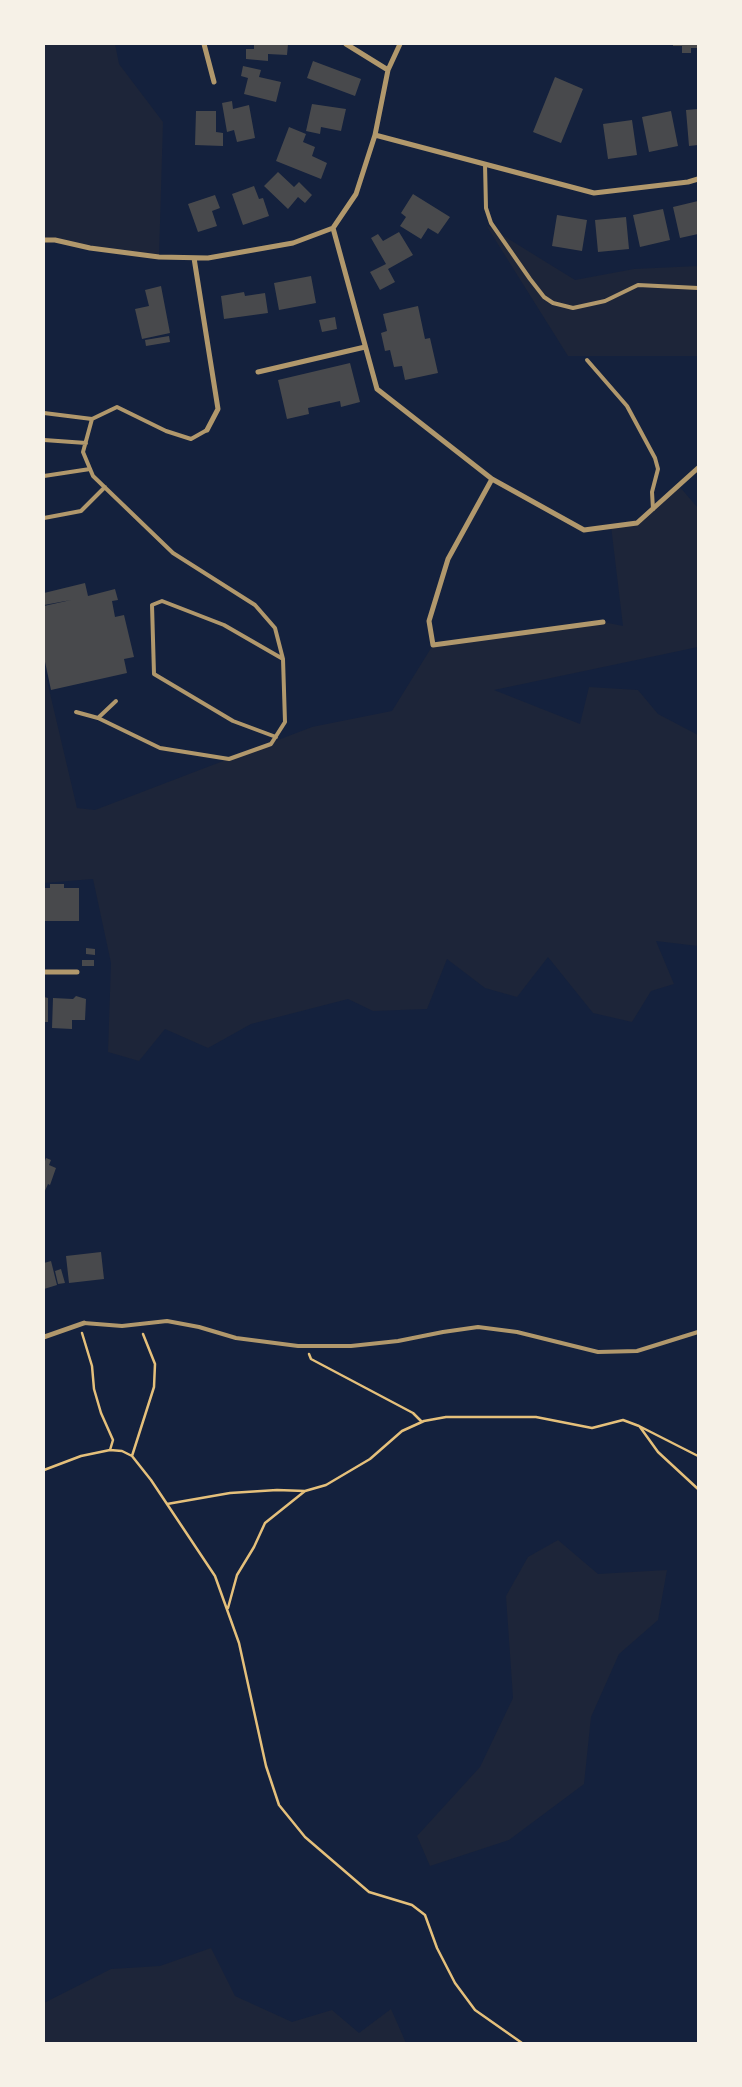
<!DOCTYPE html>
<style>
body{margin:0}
#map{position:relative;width:742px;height:2087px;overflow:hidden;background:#14213d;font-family:"Noto Sans",sans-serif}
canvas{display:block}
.frame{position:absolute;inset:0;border:45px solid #f6f1e7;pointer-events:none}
</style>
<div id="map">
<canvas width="742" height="2087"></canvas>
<div class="frame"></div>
</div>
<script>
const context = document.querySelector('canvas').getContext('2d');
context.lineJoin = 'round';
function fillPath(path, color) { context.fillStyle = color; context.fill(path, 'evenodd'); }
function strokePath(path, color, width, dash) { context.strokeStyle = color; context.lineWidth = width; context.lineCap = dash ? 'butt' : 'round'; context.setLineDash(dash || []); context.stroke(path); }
fillPath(new Path2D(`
 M44,44H115L119,64L163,122L159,257L44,240Z
 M486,225L575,280L634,269L698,266V356H568Z
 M679,486L698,508V647L494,690L580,724L589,687L638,690L658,714L698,735V946L656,941L674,984L651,991L632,1022L593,1013L548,957L517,997L485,988L447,959L427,1009L373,1011L348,999L251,1024L208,1048L165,1029L139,1061L108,1052L111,963L93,879L44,883V668L77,808L95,810L312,727L392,711L433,645L603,622L623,626L611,526L637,523Z
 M558,1540L598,1574L667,1570L658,1620L619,1654L591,1717L584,1784L509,1840L430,1866L417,1836L480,1767L513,1698L506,1596L528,1557Z
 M211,1948L235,1996L292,2022L332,2010L359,2033L391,2009L406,2043H44V2003L111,1969L160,1966Z`), '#1d2539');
fillPath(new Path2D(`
 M254,44H288L287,55L268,54V61L246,59V49H254Z
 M673,44H698V48H691V53H682V46H673Z
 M313,61L361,79L355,96L307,78Z
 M243,66L261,70L259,77L281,82L276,102L244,94L248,78L241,76Z
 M555,77L583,89L561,143L533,132Z
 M232,101L233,109L249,105L255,138L237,142L234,130L227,132L222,103Z
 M312,104L346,109L341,131L321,127L320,134L306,131Z
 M698,109V145L689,146L686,110Z
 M196,111H216V132L223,133V146L195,145Z
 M671,111L678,146L649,152L642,117Z
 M632,120L637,155L608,159L603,124Z
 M289,127L306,134L303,142L315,147L312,156L327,163L321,179L276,161Z
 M278,172L294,187L299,182L312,195L305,203L298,197L288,209L264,186Z
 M254,186L259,199L263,198L269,216L243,225L232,194Z
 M413,194L450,217L438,234L428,228L421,239L400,226L406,217L401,213Z
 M215,195L220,208L212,211L217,226L198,232L188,204Z
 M698,201V234L680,238L673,207Z
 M663,209L670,240L640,247L633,215Z
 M557,215L587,220L582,251L552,246Z
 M626,217L629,249L598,252L595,220Z
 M399,232L413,255L388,269L395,282L380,290L370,272L386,264L371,238L378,234L383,241Z
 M311,276L316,303L279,310L274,283Z
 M161,286L170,333L142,339L135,309L149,306L145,290Z
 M244,292L245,296L265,293L268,313L224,319L221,296Z
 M418,306L425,339L430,338L438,373L405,380L402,366L394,367L390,350L385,351L381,333L387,331L383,314Z
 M335,317L337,329L322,332L319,320Z
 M169,336L170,342L146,346L145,340Z
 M350,363L360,402L341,407L340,401L308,408L309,414L287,419L278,380Z
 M85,583L88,596L115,589L118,600L112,601L115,617L124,615L134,657L124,659L127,673L51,690L44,657V606L71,600L44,605V593Z
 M50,884H64V888H79V921H44V888H50Z
 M86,948L95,949V955L86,954Z
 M82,960H94V966H82Z
 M76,996L86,999L85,1020H72V1029L52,1028L53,998L73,999Z
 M44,997L48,998V1022H44Z
 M46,1158L51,1160L49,1165L56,1168L50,1185L48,1184L44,1193V1164Z
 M101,1252L104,1279L69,1283L66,1256Z
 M51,1261L57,1285L44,1289V1263Z
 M61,1269L65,1283L58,1284L55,1271Z`), '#48494c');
strokePath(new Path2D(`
 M82,1333L92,1366L94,1389L101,1413L113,1440L110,1450
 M309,1354L311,1359L413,1413L422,1422
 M640,1427L658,1452L698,1489
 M132,1456L154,1387L155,1364L143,1334
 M44,1470L81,1456L110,1450L122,1451L132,1456L151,1480L215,1576L239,1643L266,1766L279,1805L305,1837L369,1892L412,1905L425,1915L437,1948L455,1983L475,2010L522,2043
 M167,1504L230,1493L277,1490L305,1491L326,1485L370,1459L402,1431L424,1421L446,1417H536L592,1428L623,1420L639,1426L698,1456
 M228,1608L237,1575L254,1547L265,1523L305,1491`), '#e5c07b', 2.5);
strokePath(new Path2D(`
 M485,164L486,208L491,223L530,279L544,297L553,303L573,308L605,301L638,285L698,288
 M587,360L627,406L655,458L658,469L652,492L653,509
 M44,413L92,419
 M44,440L86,443
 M44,476L90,469
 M44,518L81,511L105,487
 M116,701L98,718L160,748L229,759L271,744L285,722L283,659L275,628L255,605L173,553L93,476L83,452L92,419L117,407L166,431L191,439L207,430
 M76,712L98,718
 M276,737L233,721L154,674L152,605L162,601L224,625L283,659
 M84,1323L122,1326L167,1321L199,1327L236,1338L298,1346H351L398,1341L443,1332L478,1327L517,1332L598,1352L637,1351L698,1332`), '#b1986c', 4);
strokePath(new Path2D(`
 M204,44L214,82
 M346,44L388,70
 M375,135L594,193L688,182L698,179
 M333,228L377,389L492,479L584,530L637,523L698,468
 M44,240H55L90,248L159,257L208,258L293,243L333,228L356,194L375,135L388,70L400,44
 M194,258L218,409L207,430
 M258,372L365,347
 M492,479L448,559L429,621L433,645L603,622
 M44,972H77
 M44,1337L84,1323`), '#b1986c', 5);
</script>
